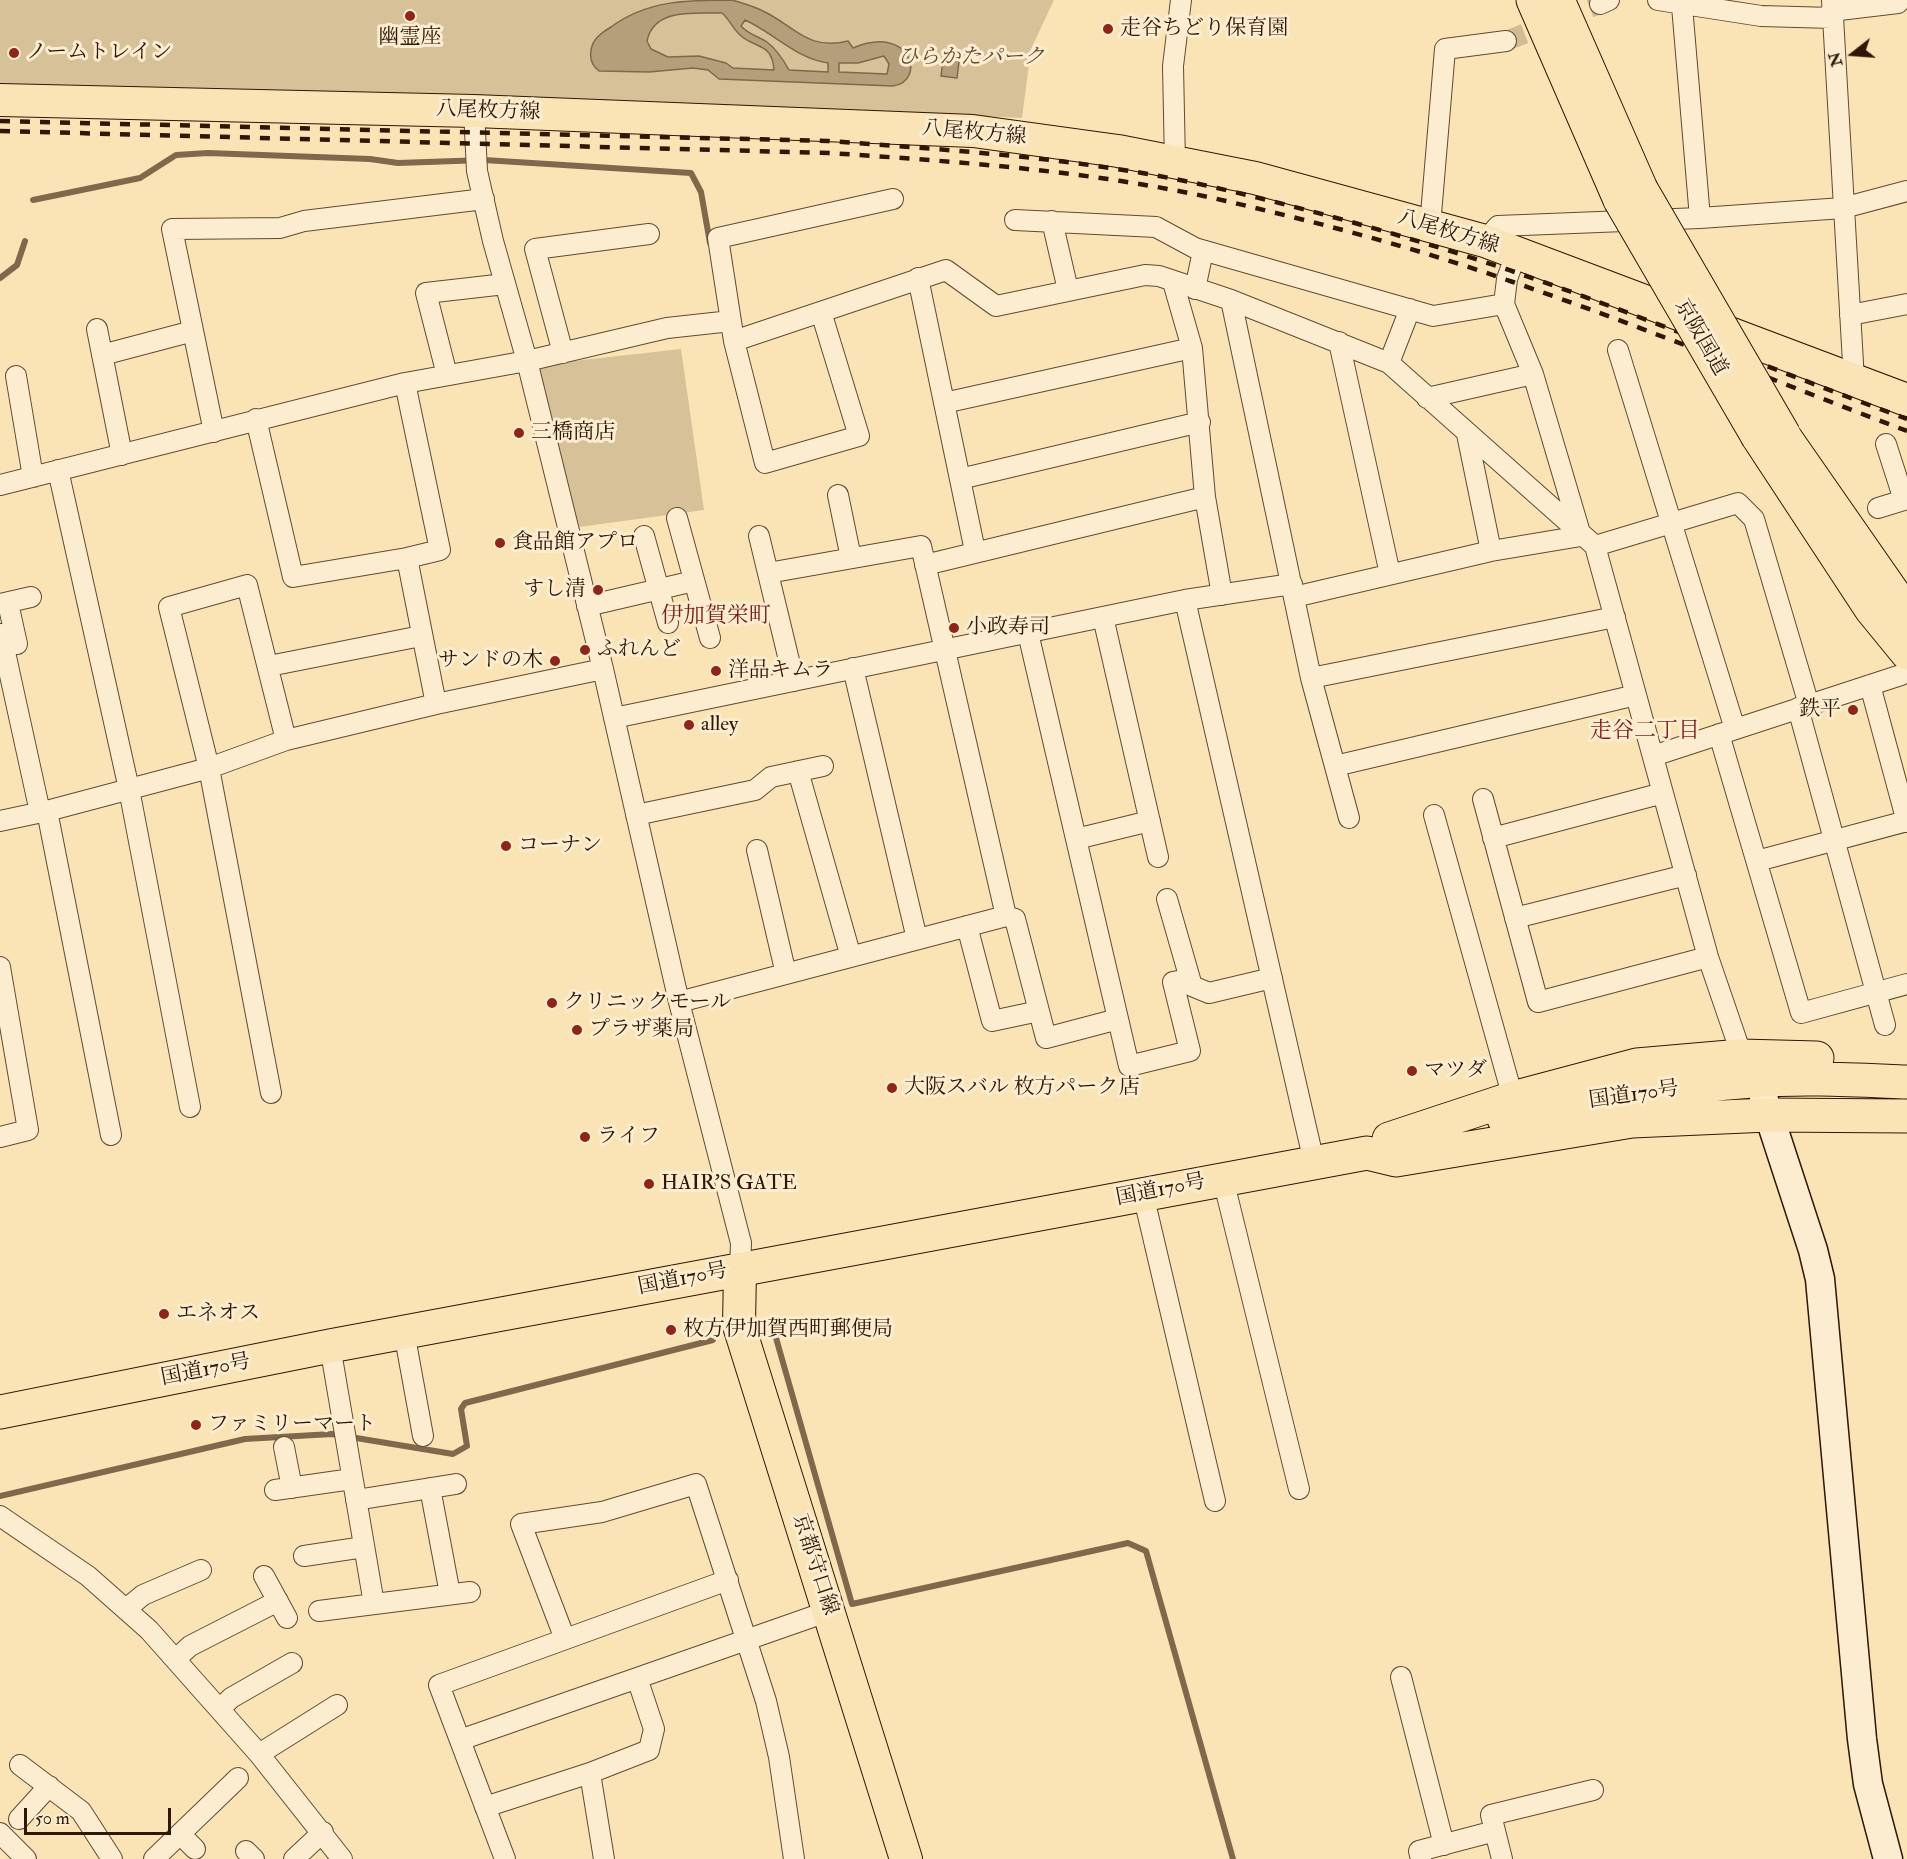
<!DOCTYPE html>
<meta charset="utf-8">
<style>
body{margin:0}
#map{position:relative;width:1907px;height:1859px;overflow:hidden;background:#fae4b6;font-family:"IM FELL Double Pica",serif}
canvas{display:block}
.north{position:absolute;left:1823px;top:24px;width:60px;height:60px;-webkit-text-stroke:4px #fcedd0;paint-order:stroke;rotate:253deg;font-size:16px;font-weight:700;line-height:24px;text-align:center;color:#2f1605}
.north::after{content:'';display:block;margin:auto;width:21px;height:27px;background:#2f1605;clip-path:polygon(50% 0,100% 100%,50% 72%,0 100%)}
.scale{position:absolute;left:24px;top:1808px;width:147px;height:27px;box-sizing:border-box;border:3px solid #2f1605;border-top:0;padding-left:8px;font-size:18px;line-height:21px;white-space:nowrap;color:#2f1605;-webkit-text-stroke:4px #fcedd0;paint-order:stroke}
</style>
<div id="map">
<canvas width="1907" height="1859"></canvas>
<div class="north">N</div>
<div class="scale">50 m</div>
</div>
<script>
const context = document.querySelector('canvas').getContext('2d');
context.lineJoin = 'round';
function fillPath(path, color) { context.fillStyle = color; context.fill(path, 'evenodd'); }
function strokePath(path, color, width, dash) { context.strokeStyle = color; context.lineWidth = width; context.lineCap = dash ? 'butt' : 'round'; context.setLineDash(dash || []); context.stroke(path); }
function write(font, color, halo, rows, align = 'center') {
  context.font = font + ' "IM FELL Double Pica","Noto Serif JP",serif'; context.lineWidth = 6; context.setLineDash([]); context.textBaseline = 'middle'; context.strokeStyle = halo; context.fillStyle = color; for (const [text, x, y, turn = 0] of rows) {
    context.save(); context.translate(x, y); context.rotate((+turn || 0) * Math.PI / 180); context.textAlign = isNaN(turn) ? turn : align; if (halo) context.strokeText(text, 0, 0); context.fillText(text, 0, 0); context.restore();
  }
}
fillPath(new Path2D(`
 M0,0H1054L1031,49L1022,118L764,106L0,86Z
 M681,349L704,510L579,527L557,454L538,365Z`), '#d7c198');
const water = new Path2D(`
 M732,0C742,3 753,6 763,11C795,26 807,51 848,41L853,48C911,23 927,81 893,86L719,79L708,70L693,68L649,72L599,71C591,65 589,56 592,46C595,37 603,32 611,27C647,0 689,0 732,0ZM722,13C730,20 733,29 740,35C755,49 772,42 774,70L733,68L726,63L699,56L668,57L651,49L647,41C654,7 696,14 722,13ZM745,20C774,33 795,58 828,63V72L789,70C784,61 776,49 767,42C758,36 749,35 741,26ZM884,56L889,64L887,74L839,72V63H858Z
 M944,52L960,53L957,78L941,76Z`);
fillPath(water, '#b59e7a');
strokePath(water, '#7f684b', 1.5);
strokePath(new Path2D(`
 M33,200L140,178L176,155L208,153L370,159L398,163L484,160L691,173L701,192L710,243
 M0,278L17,265L25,241
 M769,1325L772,1324L852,1604L1128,1543L1146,1551L1233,1859
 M0,1496L245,1439L332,1434L453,1454L467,1446L461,1409L465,1403L713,1340`), '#7f684b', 6);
strokePath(new Path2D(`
 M1506,41L1600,4`), '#d1bb93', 20, [20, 10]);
const street = new Path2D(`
 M1658,0L1761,16L1832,18
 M1832,0L1854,380
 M1600,4L1609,0
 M1682,6L1700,218
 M1831,11L1898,3
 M474,111L477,171L493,241L527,361L603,669L679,1002L741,1243L740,1269
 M1175,163L1173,66L1181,0
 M1015,220L1156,227L1195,248L1433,316L1504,304
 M1052,221L1068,290
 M1430,226L1445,49L1506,41
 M1485,241L1498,226L1700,218L1843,208L1907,191
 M1516,254L1507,279L1504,304L1533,374L1581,536
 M918,278L975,551
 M1173,282L1192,348L1205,497L1222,595
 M1195,289L1203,251
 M1231,300L1311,678L1349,818
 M821,312L859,436L765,463L734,341L718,238L893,199
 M1850,315L1907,304
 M97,329L122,455
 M734,341L946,270L996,306L1145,275L1159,276L1231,300L1389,363L1595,546L1708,957L1745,1065
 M1339,342L1390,574
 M1618,350L1735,729
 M563,353L535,249L649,234
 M102,355L193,331
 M1389,363L1410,309
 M447,375L426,293L505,284
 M16,376L33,477
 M1427,398L1533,374
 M944,403L1192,348
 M256,419L293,577L407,558L440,550L405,383
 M214,432L172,229L280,228L304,221L484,199
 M1467,434L1491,551
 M1886,444L1904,500
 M58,470L129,789L190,1107
 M960,479L1200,422
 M0,485L405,383L527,361L667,328L731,321
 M838,495L851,558
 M1878,508L1907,499
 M677,518L710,638
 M644,536L668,623
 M759,536L794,681
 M1595,546L1738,503L1754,519L1809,705
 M407,558L436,704
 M925,565L1205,497
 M768,573L921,546L1006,916
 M1294,597L1491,551L1581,536
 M1185,600L1314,1162
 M8,603L17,644
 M0,604L31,597
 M587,606L694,581
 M1103,617L1158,857
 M1028,633L1129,1066L1190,1051L1173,982L1188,979
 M1,634L40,812
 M269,666L421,636
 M853,668L917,939
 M1311,678L1615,617
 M1870,685L1907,822
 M1798,708L1885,1025
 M614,718L1185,600L1292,584
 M1719,734L1801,1013L1907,984
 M1653,756L1901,675
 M1335,766L1636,695
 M798,771L851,957
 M1483,799L1538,1002L1708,957
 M47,811L111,1135
 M636,815L755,790L771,777L823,766
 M1434,815L1513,1098
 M0,821L47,811L209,768L286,740L436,704L603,669
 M1493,838L1663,793
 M1076,839L1150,821
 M757,850L786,974
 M1757,861L1907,821
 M1167,899L1192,986L1209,993L1272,978
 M1515,918L1686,875
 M967,926L992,1021L1039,1011
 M0,967L28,1130L0,1137
 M679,1002L1006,916L1015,919L1046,1038L1118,1019
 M271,1093L209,768L169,607L247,585L286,740
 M1223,1179L1299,1489
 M1143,1194L1215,1501
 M404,1332L423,1436
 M330,1346L374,1604
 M284,1447L292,1488
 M430,1488L450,1594
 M275,1490L352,1479
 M356,1500L456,1484
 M0,1516L88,1576L149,1630L259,1754L342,1859
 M304,1556L364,1547
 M264,1576L287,1618
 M126,1609L143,1595L201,1570
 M319,1611L470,1592
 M565,1639L521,1524L602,1512L696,1484L766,1701L779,1757L794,1859
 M177,1658L190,1646L278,1601
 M1401,1677L1444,1845
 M220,1709L231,1698L292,1663
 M460,1740L829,1611
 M259,1754L337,1705
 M20,1765L81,1811L112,1859
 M590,1773L604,1859
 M485,1807L590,1773L649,1750L654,1729L637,1678
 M19,1819L49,1786
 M0,1833L26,1859
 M180,1834L195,1849
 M246,1851L254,1859
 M154,1859L238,1778
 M294,1859L323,1832
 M505,1859L439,1685L728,1580
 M1421,1859L1419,1851L1495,1831
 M1502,1859L1491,1815L1593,1790`);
const secondary = new Path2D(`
 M1764,1100L1813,1250L1820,1279L1862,1739L1868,1784L1888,1859`);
const primary = new Path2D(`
 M0,100L474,111L973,131L1118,151L1255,178L1485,241L1907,400
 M740,1269L739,1326L906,1859`);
const highway = new Path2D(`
 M1533,0L1620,200
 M1558,0L1641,189
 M1758,437L1871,609L1907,653
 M1786,439L1907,613
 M1504,1119C1586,1102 1669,1087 1752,1081C1804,1077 1855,1080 1907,1082
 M1389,1139L1513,1098L1637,1065L1741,1056L1817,1058
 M0,1412L330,1346L1367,1153L1396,1160L1632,1121L1768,1115L1907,1116`);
strokePath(street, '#624a31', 22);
strokePath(secondary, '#2f1605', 31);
strokePath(primary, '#2f1605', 34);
strokePath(highway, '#2f1605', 35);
strokePath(street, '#fcedd0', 20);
strokePath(secondary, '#fcedd0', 28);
strokePath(primary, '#fae4b6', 32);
strokePath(highway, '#fae4b6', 33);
strokePath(new Path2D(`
 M0,121L828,141C963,151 1098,159 1230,191C1323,213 1416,239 1506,269C1641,315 1773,370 1907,419
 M0,131L830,153C962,162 1096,171 1226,201C1320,223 1416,248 1507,280C1642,326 1774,381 1907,431`), '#2f1605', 4.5, [10, 10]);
const highwayBridge = new Path2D(`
 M1641,189L1784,435
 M1620,200L1758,437`);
strokePath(highwayBridge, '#2f1605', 35, []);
strokePath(highwayBridge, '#fae4b6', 33);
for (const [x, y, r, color] of [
 [410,16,6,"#8f2418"],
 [1108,29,6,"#8f2418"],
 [14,53,6,"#8f2418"],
 [519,433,6,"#8f2418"],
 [500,543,6,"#8f2418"],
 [598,590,6,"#8f2418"],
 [954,628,6,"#8f2418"],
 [585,650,6,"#8f2418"],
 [555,661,6,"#8f2418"],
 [716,671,6,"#8f2418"],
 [1853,710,6,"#8f2418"],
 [689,725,6,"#8f2418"],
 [506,846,6,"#8f2418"],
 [552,1003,6,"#8f2418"],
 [577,1030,6,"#8f2418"],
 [1412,1071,6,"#8f2418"],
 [892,1088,6,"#8f2418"],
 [585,1137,6,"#8f2418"],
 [649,1184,6,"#8f2418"],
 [164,1314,6,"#8f2418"],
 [671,1330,6,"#8f2418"],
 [196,1425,6,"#8f2418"]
]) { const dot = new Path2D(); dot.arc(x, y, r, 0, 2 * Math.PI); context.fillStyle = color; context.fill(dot); strokePath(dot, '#fcedd0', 2); }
write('21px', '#2f1605', '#fcedd0', [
 ["走谷ちどり保育園",1120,29],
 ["幽霊座",410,38,"center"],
 ["ノームトレイン",26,53],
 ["三橋商店",531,433],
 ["食品館アプロ",512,543],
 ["すし清",586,590,"right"],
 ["小政寿司",966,628],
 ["ふれんど",597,650],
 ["サンドの木",543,661,"right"],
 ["洋品キムラ",728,671],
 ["鉄平",1841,710,"right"],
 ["alley",701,725],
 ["コーナン",518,846],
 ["クリニックモール",564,1003],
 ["プラザ薬局",589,1030],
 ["マツダ",1424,1071],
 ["大阪スバル 枚方パーク店",904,1088],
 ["ライフ",597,1137],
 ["HAIR’S GATE",661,1184],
 ["エネオス",176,1314],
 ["枚方伊加賀西町郵便局",683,1330],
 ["ファミリーマート",208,1425]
], 'left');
write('italic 21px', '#614931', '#fcedd0', [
 ["ひらかたパーク",971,58]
]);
write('21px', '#2f1605', '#fcedd0', [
 ["八尾枚方線",488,112,2],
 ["八尾枚方線",974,134,5],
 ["八尾枚方線",1448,233,17],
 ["京阪国道",1700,338,60],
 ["国道170号",1634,1096,-8],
 ["国道170号",1161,1191,-11],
 ["国道170号",683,1280,-11],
 ["国道170号",206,1371,-11],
 ["京都守口線",814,1565,72]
]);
write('22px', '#7a1f14', '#fcedd0', [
 ["伊加賀栄町",716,617],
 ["走谷二丁目",1645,732]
]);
</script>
